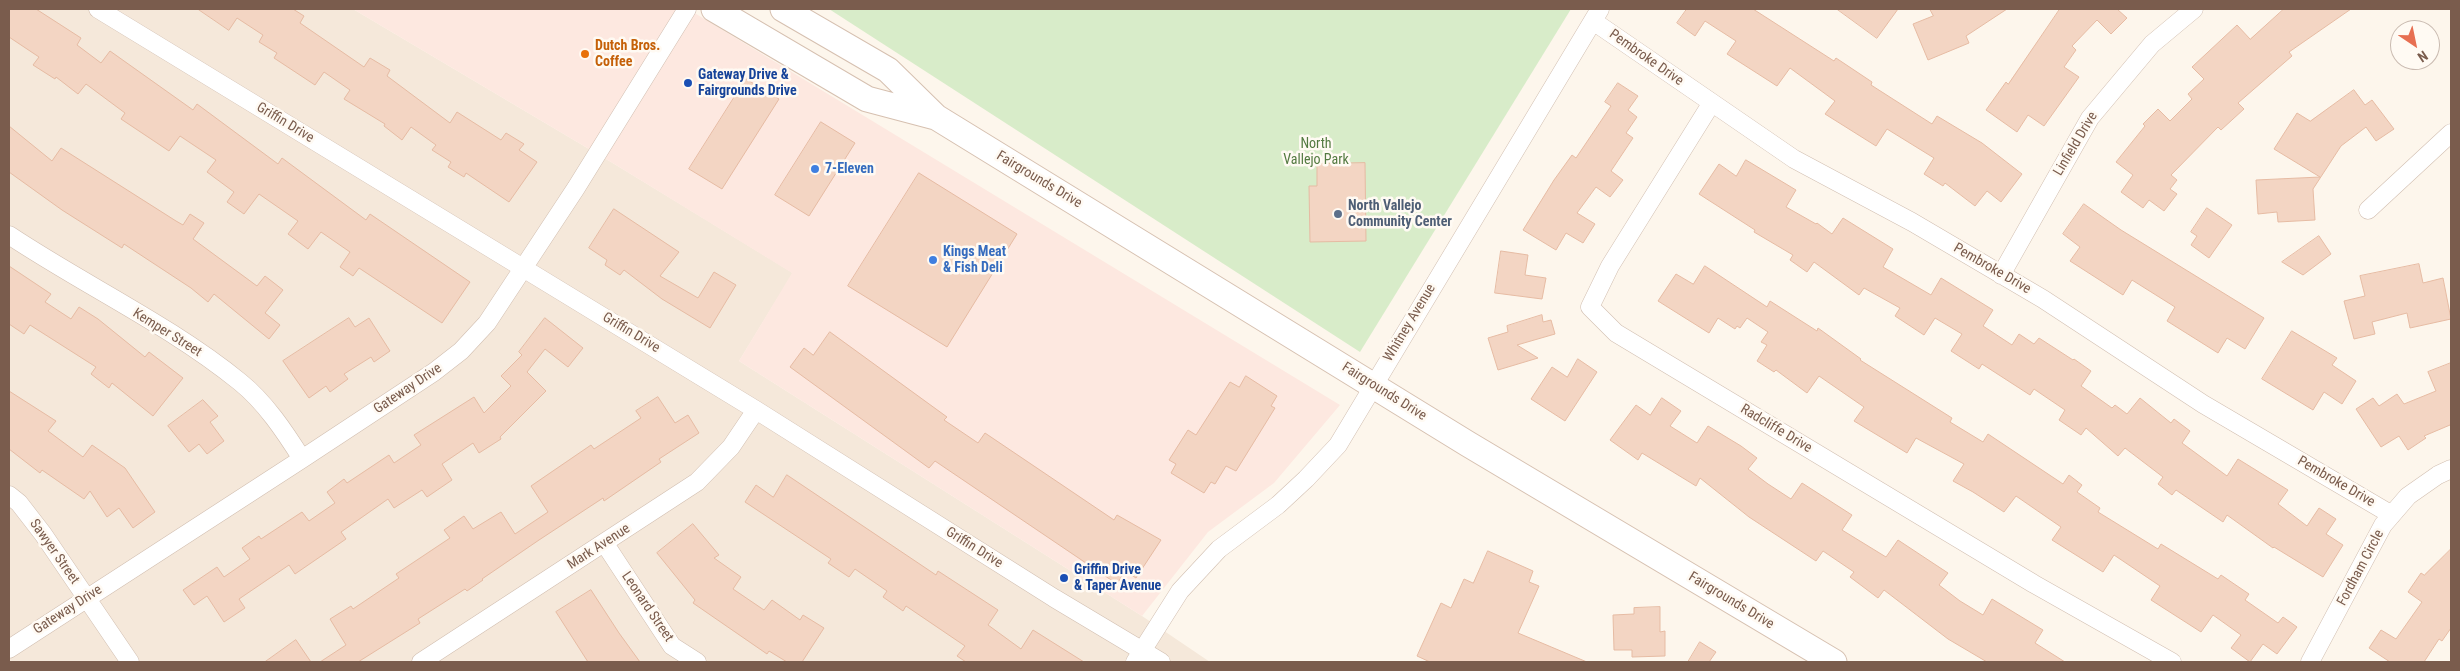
<!DOCTYPE html>
<style>
body{margin:0}
#map{position:relative;width:2460px;height:671px;overflow:hidden;background:#fdf6ec;font-family:"Roboto Condensed",sans-serif}
canvas{display:block}
.frame{position:absolute;inset:0;border:10px solid #7a5c4d;pointer-events:none}
.north{position:absolute;left:2390px;top:20px;width:50px;height:50px;box-sizing:border-box;background:#fffaf3;border:1px solid #cabbb1;border-radius:50%;rotate:146deg;font-size:14px;font-weight:700;line-height:20px;text-align:center;color:#7a5c4d}
.north::after{content:'';display:block;margin:auto;width:18px;height:22px;background:#e76f51;clip-path:polygon(50% 0,100% 100%,50% 72%,0 100%)}
</style>
<div id="map">
<canvas width="2460" height="671"></canvas>
<div class="frame"></div>
<div class="north">N</div>
</div>
<script>
const context = document.querySelector('canvas').getContext('2d');
context.lineJoin = 'round';
function fillPath(path, color) { context.fillStyle = color; context.fill(path, 'evenodd'); }
function strokePath(path, color, width, dash) { context.strokeStyle = color; context.lineWidth = width; context.lineCap = dash ? 'butt' : 'round'; context.setLineDash(dash || []); context.stroke(path); }
function write(font, color, halo, rows, align = 'center') {
  context.font = font + ' "Roboto Condensed",sans-serif'; context.lineWidth = 5; context.setLineDash([]); context.textBaseline = 'middle'; context.strokeStyle = halo; context.fillStyle = color; for (const [text, x, y, turn = 0] of rows) {
    context.save(); context.translate(x, y); context.rotate((+turn || 0) * Math.PI / 180); context.textAlign = isNaN(turn) ? turn : align; if (halo) context.strokeText(text, 0, 0); context.fillText(text, 0, 0); context.restore();
  }
}
fillPath(new Path2D(`
 M9,9H353L616,165L793,273L739,361L1142,616L1210,662H9Z`), '#f5e8da');
fillPath(new Path2D(`
 M353,9H688L1340,405L1274,483L1208,532L1142,616L739,361L792,273L616,165Z`), '#fde8e0');
fillPath(new Path2D(`
 M829,9H1571L1360,352Z`), '#d8ecc9');
const building = new Path2D(`
 M9,9H36L81,38L77,45L101,63L110,51L193,110L197,104L278,164L282,158L366,220L370,214L470,282L442,323L359,268L353,276L340,267L350,252L321,232L308,249L288,234L298,221L259,194L244,214L227,202L234,192L207,172L216,160L180,136L169,151L121,119L125,113L86,84L78,94L56,77L55,79L33,65L39,57L9,37Z
 M198,9H293L304,16L300,23L364,67L370,58L390,70L387,76L450,123L457,112L501,140L506,133L524,144L519,150L537,162L509,202L466,173L464,177L448,167L451,162L432,150L436,145L411,127L402,140L384,126L385,124L344,99L350,90L324,72L315,85L274,58L277,53L259,42L263,35L237,18L229,30Z
 M1687,9H1753L1834,61L1836,58L1872,82L1871,85L1932,124L1937,116L1982,143L2022,174L2001,202L1987,191L1975,206L1945,183L1943,186L1924,174L1934,158L1887,129L1876,146L1825,114L1835,101L1790,68L1777,86L1727,54L1736,41L1705,21L1695,36L1677,23Z
 M1837,9H1898L1877,38Z
 M1930,9H2007L1966,36L1969,43L1928,60L1913,24L1933,16Z
 M2060,9H2117L2127,18L2111,34L2097,20L2072,46L2076,50L2064,67L2079,77L2044,126L2028,115L2017,132L1986,110L2006,82L2008,84Z
 M2284,9H2351L2289,52L2292,56L2238,103L2244,109L2221,130L2218,127L2171,175L2177,180L2170,189L2177,194L2164,211L2149,200L2143,208L2121,192L2133,175L2116,162L2145,126L2143,124L2158,109L2170,121L2192,99L2188,94L2204,79L2192,67L2237,25L2250,39Z
 M746,79L779,99L722,189L689,169Z
 M1618,83L1638,96L1628,110L1637,117L1626,133L1633,138L1611,171L1623,180L1610,197L1596,187L1577,213L1595,224L1583,243L1566,233L1556,250L1523,230L1554,180L1572,155L1576,158L1611,106L1605,102Z
 M2354,90L2365,105L2372,100L2394,129L2376,141L2366,127L2341,146L2313,189L2315,220L2278,222L2277,212L2258,214L2256,180L2320,177L2274,149L2297,113L2310,121Z
 M821,122L855,143L809,216L775,195Z
 M9,126L52,161L61,148L176,221L183,225L190,214L204,223L193,239L257,286L265,276L283,290L265,313L280,325L269,339L214,294L208,302L191,288L124,244L122,248L62,210L9,172Z
 M1746,160L1796,190L1786,207L1816,224L1817,223L1832,234L1843,218L1893,249L1883,267L1931,295L1941,278L1993,310L1983,326L2012,345L2019,334L2034,344L2039,338L2073,360L2074,359L2091,371L2081,386L2112,408L2115,405L2127,414L2140,398L2171,423L2174,419L2190,431L2182,443L2227,476L2238,459L2288,490L2278,504L2307,526L2319,508L2336,519L2326,534L2343,545L2323,577L2274,547L2273,548L2227,515L2223,522L2176,490L2172,495L2158,484L2163,477L2125,448L2118,456L2086,428L2081,435L2059,420L2065,410L2034,389L2030,395L1982,364L1979,369L1951,351L1962,334L1935,318L1924,335L1895,316L1900,308L1864,288L1859,295L1814,262L1807,272L1790,260L1793,255L1754,232L1755,230L1699,194L1719,164L1736,176Z
 M1365,163L1366,241L1310,242L1309,186H1317V164Z
 M919,173L1017,234L947,347L848,286Z
 M2084,204L2121,230L2264,318L2245,349L2227,338L2218,353L2167,321L2175,307L2132,280L2123,295L2070,261L2080,247L2063,234Z
 M2207,208L2232,225L2209,258L2191,245L2197,236L2191,232Z
 M614,209L679,252L660,276L698,298L714,272L736,285L710,328L662,299L624,270L620,275L605,265L607,260L589,248Z
 M2319,236L2331,254L2303,275L2282,262Z
 M1501,251L1528,255L1525,275L1546,278L1542,299L1495,293Z
 M2419,264L2423,283L2443,278L2451,319L2410,328L2407,313L2372,322L2375,334L2354,339L2344,301L2365,296L2360,276Z
 M9,266L51,294L45,302L71,319L79,307L98,319L145,357L149,352L183,378L153,416L112,383L109,388L91,374L96,367L30,325L24,334L9,324Z
 M1705,266L1767,307L1770,301L1817,331L1818,328L1861,359L1860,360L1952,418L1950,422L1983,442L1988,434L2063,484L2069,475L2082,485L2077,492L2100,508L2098,512L2158,549L2161,544L2218,579L2221,575L2249,594L2245,600L2278,623L2283,617L2297,627L2277,654L2263,644L2250,662L2231,648L2241,635L2213,615L2201,632L2151,600L2160,586L2114,555L2103,572L2052,540L2061,527L2016,496L2004,512L1973,492L1953,481L1964,464L1916,438L1907,453L1854,421L1864,407L1819,376L1807,393L1776,370L1774,372L1757,361L1767,345L1761,342L1768,332L1747,318L1740,328L1737,326L1735,329L1718,318L1709,333L1658,301L1676,274L1693,284Z
 M1542,315L1543,322L1551,320L1555,334L1517,345L1538,358L1498,370L1488,338L1508,332L1507,326Z
 M349,318L355,327L369,318L390,351L374,362L371,357L344,374L348,379L330,392L326,386L309,398L283,361Z
 M545,318L583,348L568,367L545,349L527,372L546,391L500,437L501,439L479,453L473,443L442,464L452,480L427,497L422,490L394,508L388,499L341,532L346,539L295,574L289,565L239,599L245,608L224,622L207,596L194,605L183,590L217,567L224,577L250,559L242,548L259,536L261,539L302,512L309,521L335,503L327,492L344,479L347,483L389,455L394,463L421,445L414,435L474,397L484,413L511,386L501,376L522,355L519,352Z
 M2292,331L2337,358L2332,365L2356,381L2342,404L2324,392L2313,410L2262,379Z
 M830,332L947,417L944,420L978,443L985,433L1114,520L1117,515L1161,540L1136,578L1125,571L1117,584L935,461L929,468L790,367L804,348L813,355Z
 M1578,359L1597,372L1565,421L1531,399L1552,367L1567,377Z
 M2451,363V427L2450,425L2424,436L2426,438L2408,450L2399,436L2381,447L2356,409L2373,398L2379,406L2397,394L2404,404L2436,391L2428,372Z
 M1246,376L1277,396L1271,406L1275,408L1236,471L1226,466L1215,484L1211,482L1204,493L1171,473L1176,464L1169,460L1188,430L1196,435L1230,382L1239,387Z
 M9,391L56,421L48,431L83,457L92,445L125,468L155,512L133,528L119,508L107,517L90,491L84,499L42,470L40,473L9,449Z
 M658,397L675,423L688,415L699,433L659,459L661,462L604,501L603,498L539,540L482,579L483,580L467,591L465,589L418,619L420,623L358,662H320L346,645L330,619L351,606L353,609L399,578L396,574L450,538L444,530L464,516L473,529L501,512L515,534L548,512L531,486L591,445L594,449L641,418L636,411Z
 M1662,398L1681,411L1670,426L1697,443L1708,426L1741,446L1757,458L1748,469L1768,484L1791,499L1802,483L1852,515L1842,530L1886,557L1898,540L1948,573L1939,585L1960,601L1983,615L1992,599L2043,630L2035,643L2065,662H1987L1948,639L1884,590L1878,598L1850,577L1854,572L1823,551L1816,561L1749,517L1700,478L1696,486L1642,453L1638,460L1610,440L1636,405L1650,415Z
 M203,400L218,416L210,422L224,441L207,454L199,444L189,452L168,426Z
 M787,475L936,575L938,571L998,610L988,625L1021,649L1033,630L1084,662H966L957,656L965,646L906,606L903,611L883,597L887,591L855,569L849,577L828,563L831,559L745,502L756,485L773,497Z
 M693,524L719,555L714,558L741,577L733,589L764,610L772,600L800,620L803,615L824,628L802,662H787L769,651L767,654L693,603L695,600L657,553Z
 M2451,549V628L2442,641L2439,639L2424,662H2390L2369,648L2381,630L2396,639L2422,602L2408,592L2421,573L2424,575Z
 M1488,551L1533,571L1529,582L1539,586L1518,633L1587,662H1430L1417,656L1441,603L1451,608L1464,579L1473,583Z
 M591,590L619,633L640,662H588L556,612Z
 M1660,607V632L1665,631V656L1632,657V650H1614L1613,615L1634,614V608Z
 M296,640L311,662H265Z
 M1700,642L1716,652L1709,662H1688Z`);
fillPath(building, '#f3d5c3');
strokePath(building, '#e6bba3', 1);
const minor = new Path2D(`
 M98,9L756,410L1054,598L1161,662
 M1593,21L1794,159L1912,222L2043,299L2203,404L2392,515
 M1711,104L1610,266L1590,307L1616,333L2034,584L2172,662
 M2368,210L2451,133
 M9,235C84,285 170,325 240,382C265,402 285,432 302,459
 M2001,275L2090,118L2152,44L2194,9
 M9,495L19,503L43,534L130,662
 M605,544L672,646L697,662
 M9,649L302,459L434,372L461,351L487,323L576,188L687,9
 M421,662L697,482L731,447L756,410
 M1135,662L1180,591L1219,549L1278,505L1306,479L1338,445L1600,9
 M2310,662L2383,525L2408,496L2438,475L2451,469`);
const secondary = new Path2D(`
 M714,9L867,99L935,117
 M783,9L888,70L936,117L1468,444L1834,662`);
strokePath(minor, '#d1beb0', 19);
strokePath(secondary, '#d6c0b0', 27);
strokePath(minor, '#fff', 18);
strokePath(secondary, '#fff', 25);
for (const [x, y, r, color] of [
 [585,54,5,"#e8710a"],
 [688,83,5,"#1a4fb4"],
 [815,169,5,"#3f7fe0"],
 [1338,214,5,"#5c6f8a"],
 [933,260,5,"#3f7fe0"],
 [1064,578,5,"#1a4fb4"]
]) { const dot = new Path2D(); dot.arc(x, y, r, 0, 2 * Math.PI); context.fillStyle = color; context.fill(dot); strokePath(dot, '#fffaf3', 2); }
write('bold 14px', '#c56008', '#fffaf3', [
 ["Dutch Bros.",595,46],
 ["Coffee",595,62]
], 'left');
write('14px', '#7a5c4d', '#fffaf3', [
 ["Pembroke Drive",1646,58,35],
 ["Griffin Drive",285,123,31],
 ["Linfield Drive",2076,144,-59],
 ["Fairgrounds Drive",1039,180,31],
 ["Pembroke Drive",1992,269,30],
 ["Whitney Avenue",1410,323,-59],
 ["Kemper Street",167,333,32],
 ["Griffin Drive",631,333,31],
 ["Gateway Drive",408,389,-34],
 ["Fairgrounds Drive",1384,392,32],
 ["Radcliffe Drive",1776,429,31],
 ["Pembroke Drive",2336,482,30],
 ["Mark Avenue",599,547,-33],
 ["Griffin Drive",974,548,32],
 ["Sawyer Street",54,552,55],
 ["Fordham Circle",2361,568,-62],
 ["Fairgrounds Drive",1731,601,31],
 ["Leonard Street",647,607,56],
 ["Gateway Drive",68,610,-33]
]);
write('bold 14px', '#164399', '#fffaf3', [
 ["Gateway Drive &",698,75],
 ["Fairgrounds Drive",698,91],
 ["Griffin Drive",1074,570],
 ["& Taper Avenue",1074,586]
], 'left');
write('14px', '#537a41', '#fffaf3', [
 ["North",1316,144],
 ["Vallejo Park",1316,160]
]);
write('bold 14px', '#366cbe', '#fffaf3', [
 ["7-Eleven",825,169],
 ["Kings Meat",943,252],
 ["& Fish Deli",943,268]
], 'left');
write('bold 14px', '#4e5e75', '#fffaf3', [
 ["North Vallejo",1348,206],
 ["Community Center",1348,222]
], 'left');
</script>
